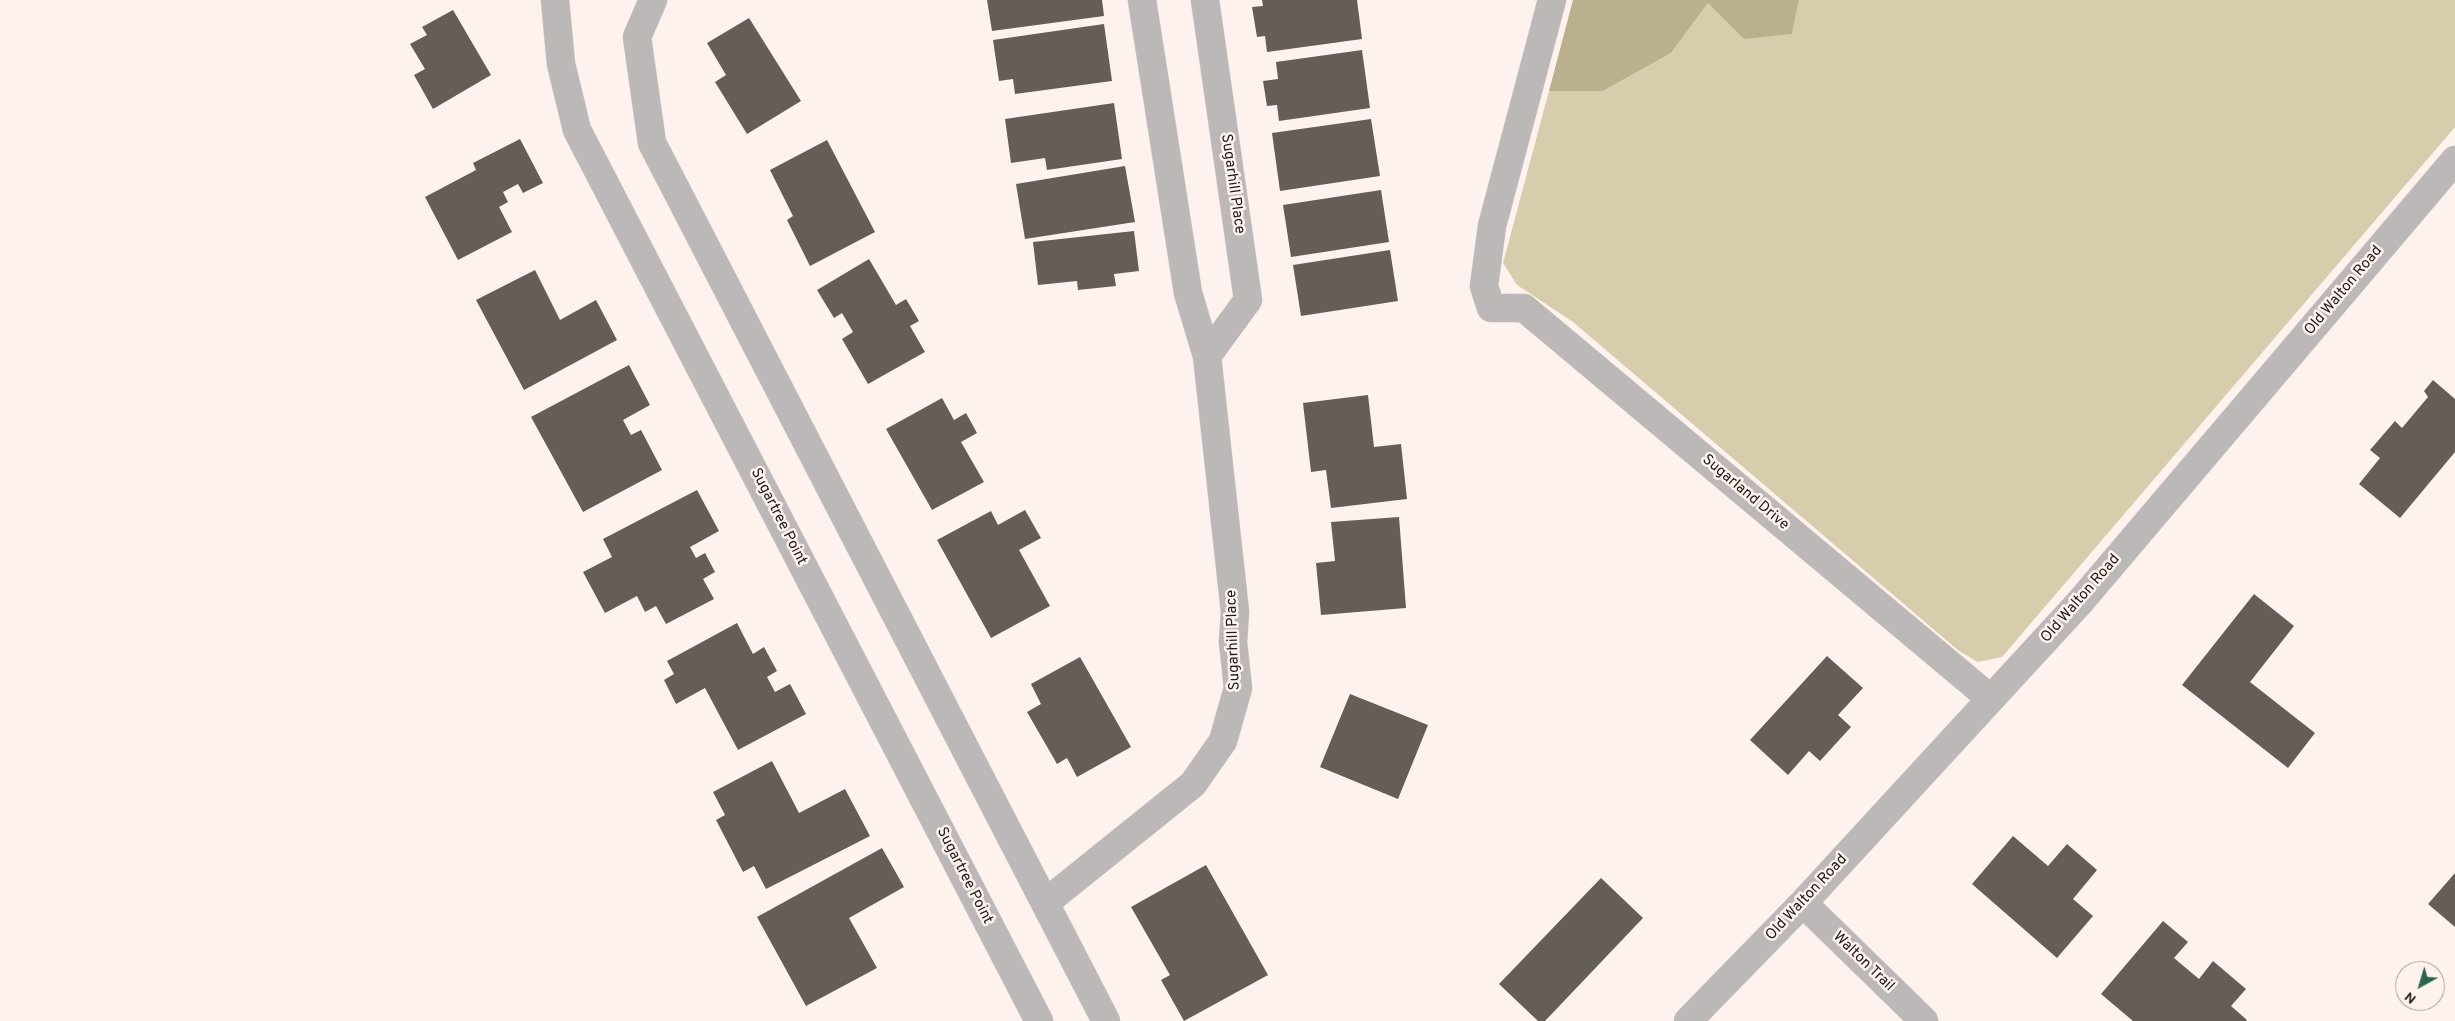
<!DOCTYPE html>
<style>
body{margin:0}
#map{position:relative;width:2455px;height:1021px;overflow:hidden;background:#fef2ee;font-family:Overpass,sans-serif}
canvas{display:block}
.north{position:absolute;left:2395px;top:961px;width:50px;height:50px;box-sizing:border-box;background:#fef2ee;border:1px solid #a59c99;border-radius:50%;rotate:219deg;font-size:14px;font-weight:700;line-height:20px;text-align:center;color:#201c1a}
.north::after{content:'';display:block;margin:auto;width:18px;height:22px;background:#296652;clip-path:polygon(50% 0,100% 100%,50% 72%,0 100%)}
</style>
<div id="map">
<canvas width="2455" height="1021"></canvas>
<div class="north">N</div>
</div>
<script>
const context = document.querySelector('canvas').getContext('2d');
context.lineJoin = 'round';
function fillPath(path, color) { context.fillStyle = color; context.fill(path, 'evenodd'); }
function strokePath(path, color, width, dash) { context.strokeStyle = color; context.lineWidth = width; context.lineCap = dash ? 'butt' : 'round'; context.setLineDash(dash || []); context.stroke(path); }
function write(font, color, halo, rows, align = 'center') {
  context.font = font + ' Overpass,sans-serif'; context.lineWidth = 5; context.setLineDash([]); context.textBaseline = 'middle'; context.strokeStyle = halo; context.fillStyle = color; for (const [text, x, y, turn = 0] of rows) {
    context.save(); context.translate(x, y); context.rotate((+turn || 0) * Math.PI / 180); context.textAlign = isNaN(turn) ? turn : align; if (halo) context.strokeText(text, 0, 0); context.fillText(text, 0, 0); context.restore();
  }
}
fillPath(new Path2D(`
 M1799,0H2455V127L2002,657L1978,662L1959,651L1573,322L1517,285L1503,263L1549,91H1603L1671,53L1708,3L1792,34Z`), '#d7cdac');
fillPath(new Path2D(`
 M1573,0H1799L1792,34L1744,39L1708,3L1671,53L1603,91H1549Z`), '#bab08d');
fillPath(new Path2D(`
 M987,0H1102L1104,16L992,31Z
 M1262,0H1357L1362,39L1267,52L1265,36L1257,37L1252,7L1263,6Z
 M453,10L491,75L433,109L414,75L425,69L410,44L427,35L422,27Z
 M749,18L801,101L747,134L715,82L726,75L707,43Z
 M1104,24L1112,81L1015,94L1013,79L999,81L993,40Z
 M1362,50L1370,108L1279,121L1277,105L1267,106L1263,81L1278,79L1276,62Z
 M1114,103L1122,159L1047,170L1045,158L1011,163L1005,119Z
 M1371,119L1380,176L1280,191L1272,133Z
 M520,139L543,183L523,193L518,184L503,192L508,202L499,207L512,232L458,260L425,197L476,170L473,163Z
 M827,140L875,232L810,266L787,220L793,216L770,170Z
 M1125,166L1135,222L1025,239L1016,184Z
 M1381,190L1389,242L1291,257L1283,205Z
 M1134,231L1139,271L1114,274L1116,286L1078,290L1077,281L1038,285L1033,242Z
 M1390,250L1398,301L1301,316L1293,265Z
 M869,259L896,305L906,299L919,321L910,326L925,352L868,384L842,339L853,332L842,313L834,318L817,290Z
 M535,270L560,320L596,300L617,340L524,390L476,300Z
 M629,365L650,405L623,420L631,435L641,430L662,470L583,512L531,417Z
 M2433,380L2455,399V452L2400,518L2359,484L2380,458L2370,450L2395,421L2402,428L2428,397L2424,391Z
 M1368,395L1374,447L1401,444L1407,499L1331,508L1326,470L1311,472L1303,403Z
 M942,398L954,420L966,413L977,433L961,442L984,482L932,510L886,429Z
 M697,490L719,531L690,547L696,558L705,553L715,572L703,579L714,599L666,624L656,606L645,612L637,596L605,613L583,572L612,557L603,539Z
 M1025,510L1041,538L1019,550L1050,606L991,638L937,540L991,511L998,525Z
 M1399,517L1406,608L1321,615L1316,563L1335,561L1331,522Z
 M2254,594L2294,626L2250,682L2315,733L2288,768L2182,685Z
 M737,623L753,654L764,647L777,671L767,677L775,692L790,684L806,714L738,750L705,688L676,704L664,680L674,674L667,661Z
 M1827,656L1863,688L1838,715L1851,727L1820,761L1809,751L1788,775L1750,740Z
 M1080,657L1131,747L1077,777L1067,758L1057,764L1027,712L1041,704L1031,684Z
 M1350,694L1428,725L1398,799L1320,767Z
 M772,761L799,813L845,789L870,836L766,889L754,866L743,872L716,820L725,815L713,792Z
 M2013,836L2048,866L2067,844L2097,870L2073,899L2093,916L2057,958L1972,884Z
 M882,848L904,887L849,918L877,968L806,1006L757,917Z
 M1206,865L1268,975L1184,1021L1161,980L1170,975L1131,907Z
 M2455,873V927L2428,904Z
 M1601,878L1643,918L1545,1021H1538L1499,984Z
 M2163,921L2188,942L2174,958L2199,979L2213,961L2246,989L2231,1006L2247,1020L2246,1021H2133L2101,994Z`), '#645e57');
const minor = new Path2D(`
 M555,0L561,64L577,130L1039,1021
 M653,0L637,37L652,143L1106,1021
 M1205,0L1248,300L1207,356
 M1552,0L1492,226L1484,286L1491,308H1524L1991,699
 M1045,903L1193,784L1223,741L1238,688L1233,642L1235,612L1207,356L1188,293L1142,0
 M1803,903L1924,1021
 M1688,1021L1803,903L2080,602L2455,160`);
strokePath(minor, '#dad0cc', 29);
strokePath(minor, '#bdb8b8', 28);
write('15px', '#201c1a', '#fef2ee', [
 ["Sugarhill Place",1232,184,82],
 ["Old Walton Road",2344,291,-50],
 ["Sugarland Drive",1745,493,40],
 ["Sugartree Point",778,517,63],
 ["Old Walton Road",2081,599,-49],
 ["Sugarhill Place",1234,640,-92],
 ["Sugartree Point",964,876,63],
 ["Old Walton Road",1807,898,-47],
 ["Walton Trail",1863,962,44]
]);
</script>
